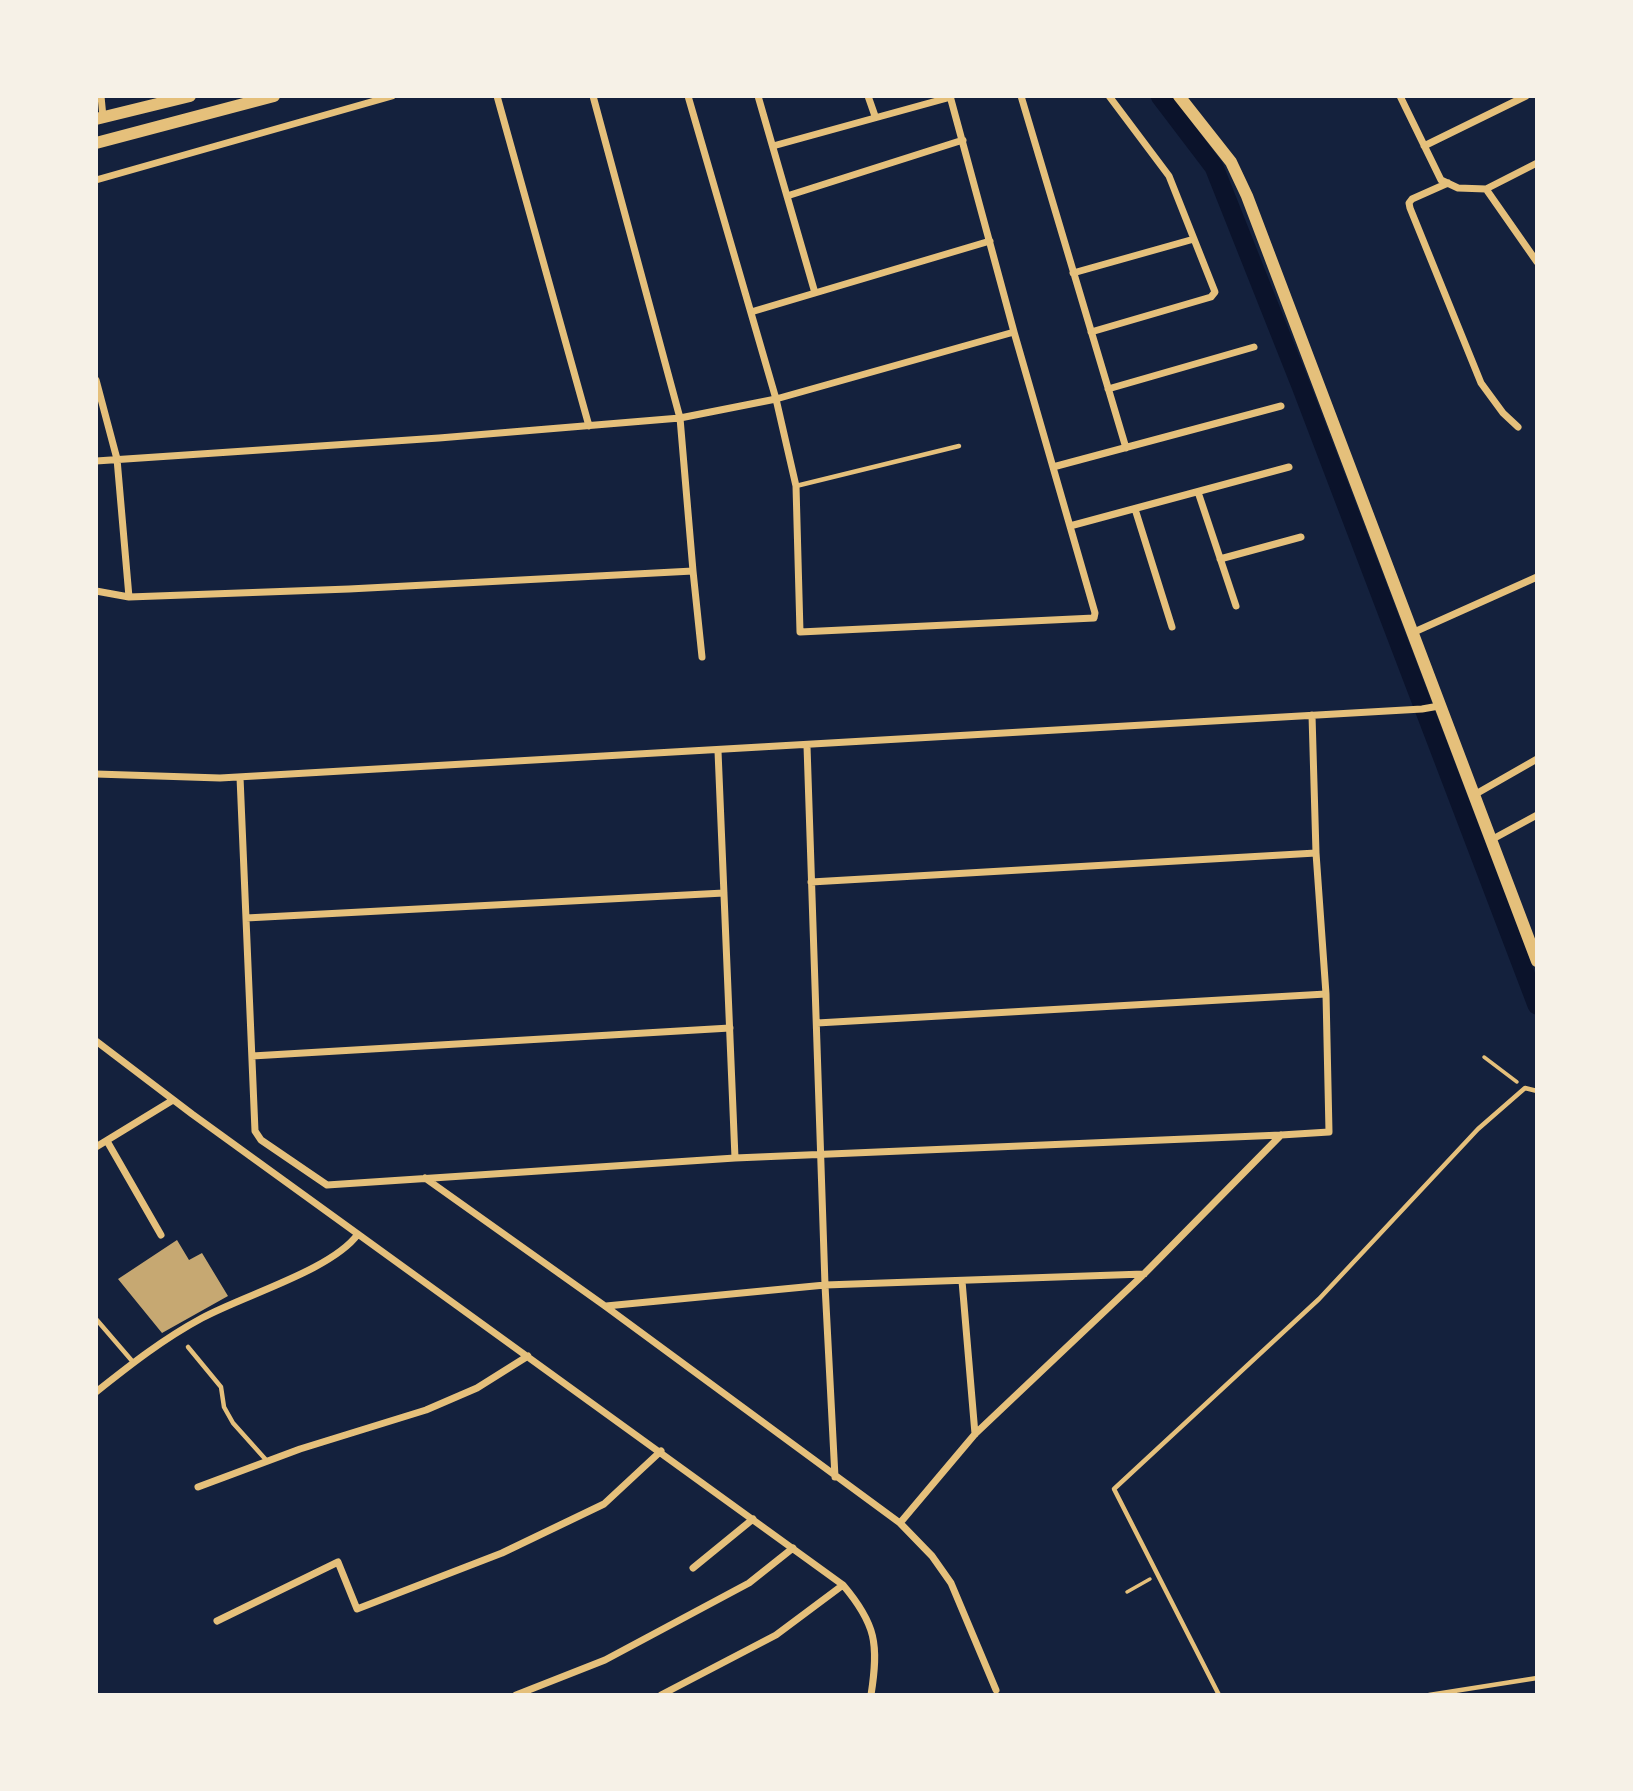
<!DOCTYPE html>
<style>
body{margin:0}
#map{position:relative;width:1633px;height:1791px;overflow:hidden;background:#14213d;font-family:"Roboto Condensed",sans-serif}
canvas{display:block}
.frame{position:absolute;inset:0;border:98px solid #f6f1e7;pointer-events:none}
</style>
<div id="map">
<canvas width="1633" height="1791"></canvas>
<div class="frame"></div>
</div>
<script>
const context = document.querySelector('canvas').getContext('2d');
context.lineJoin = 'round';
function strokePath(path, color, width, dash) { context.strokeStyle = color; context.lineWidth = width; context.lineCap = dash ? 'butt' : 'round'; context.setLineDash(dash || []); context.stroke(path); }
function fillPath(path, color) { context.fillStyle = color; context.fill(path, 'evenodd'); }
strokePath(new Path2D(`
 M1160,96L1214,167L1301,386L1537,1005`), '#0b132b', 19);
fillPath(new Path2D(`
 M177,1240L189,1260L202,1253L228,1296L162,1333L118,1279Z`), '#c6a872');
strokePath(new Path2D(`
 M1484,1057L1517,1082
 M1127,1592L1150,1579`), '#e5c07b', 3.5);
strokePath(new Path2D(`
 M796,486L959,446
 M96,1319L133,1362
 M188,1347L221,1387L224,1407L233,1423L267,1461
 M1219,1695L1114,1489L1319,1299L1478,1129L1525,1088L1537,1091
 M1429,1695L1537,1678`), '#e5c07b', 4.5);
strokePath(new Path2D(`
 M101,96L103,117
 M497,96L589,426
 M688,96L776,399L796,486L800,632L1094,618L1095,613L1014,332
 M758,96L815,293
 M868,96L875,116
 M1021,96L1126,448
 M1400,96L1441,180L1458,188L1486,189L1537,262
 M773,146L951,97
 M1424,146L1526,96
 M96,180L392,96
 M1448,183L1412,199L1409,203L1410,208L1481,383L1503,413L1518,427
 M1486,189L1537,163
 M787,196L963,140
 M1073,273L1194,239
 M751,312L990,241
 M1091,332L1211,297L1215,292L1169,176L1109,96
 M96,380L117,459L129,597
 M1108,389L1254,347
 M96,461L439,438L680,418L776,399L1014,332L950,96
 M1053,467L1281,406
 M1198,492L1236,606
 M1135,509L1172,627
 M1070,526L1289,467
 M1220,559L1301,537
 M693,571L702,657
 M96,591L129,597L349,589L693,571L680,418L593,96
 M1412,633L1537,577
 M807,746L825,1285L835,1477
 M718,751L735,1158
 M96,774L220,778L1422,709L1439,706
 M240,777L255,1131L261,1140L327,1185L735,1158L1281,1135L1329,1132L1326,994L1316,853L1312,715
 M1474,795L1537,759
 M1491,840L1537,815
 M811,882L1316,853
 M246,918L724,893
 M817,1023L1326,994
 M96,1041L192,1114L843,1585C876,1624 879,1644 871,1695
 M252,1056L730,1028
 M107,1141L161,1235
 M96,1147L173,1100
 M425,1178L605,1306L900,1523L932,1556L951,1583L996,1690
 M962,1281L975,1434
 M606,1306L825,1285L1144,1274
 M96,1392C130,1365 163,1339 202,1318C244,1295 332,1270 358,1234
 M198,1487L300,1449L426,1410L477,1388L528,1356
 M900,1523L975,1434L1144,1274L1281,1135
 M693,1568L753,1519
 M217,1621L338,1562L357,1609L502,1553L604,1504L661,1451
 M516,1695L605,1660L749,1583L793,1548
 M661,1695L776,1635L843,1585`), '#e5c07b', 7);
strokePath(new Path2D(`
 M1179,96L1231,162L1247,196L1537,961
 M96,119L190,96
 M96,143L274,96`), '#e5c07b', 12);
</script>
